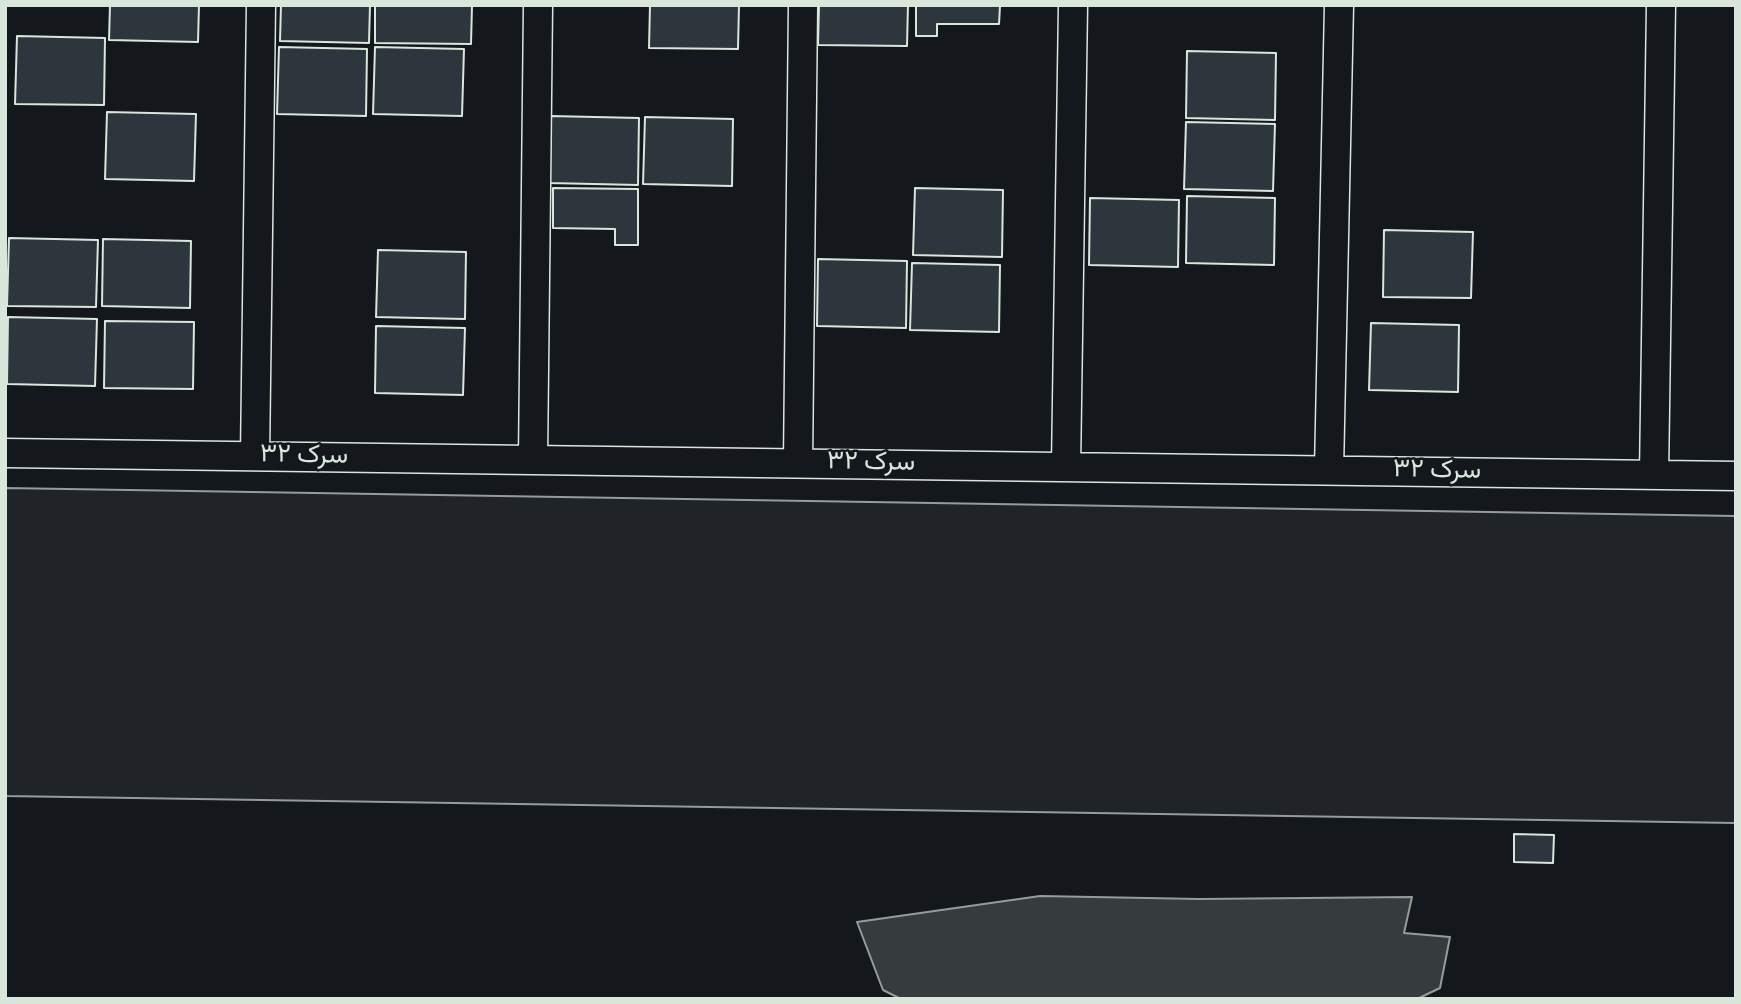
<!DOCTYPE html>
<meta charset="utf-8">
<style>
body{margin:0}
#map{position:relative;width:1741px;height:1004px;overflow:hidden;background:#14181c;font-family:Spectral,serif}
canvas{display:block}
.frame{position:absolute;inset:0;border:7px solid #d8e6dc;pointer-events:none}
</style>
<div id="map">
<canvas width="1741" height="1004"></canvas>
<div class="frame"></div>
</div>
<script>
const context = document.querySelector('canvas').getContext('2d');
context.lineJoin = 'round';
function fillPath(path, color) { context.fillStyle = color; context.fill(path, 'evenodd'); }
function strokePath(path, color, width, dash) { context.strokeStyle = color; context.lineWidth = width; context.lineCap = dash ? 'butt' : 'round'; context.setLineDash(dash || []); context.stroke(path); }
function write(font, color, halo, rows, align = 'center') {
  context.font = font + ' Spectral,Vazirmatn,serif'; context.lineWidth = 5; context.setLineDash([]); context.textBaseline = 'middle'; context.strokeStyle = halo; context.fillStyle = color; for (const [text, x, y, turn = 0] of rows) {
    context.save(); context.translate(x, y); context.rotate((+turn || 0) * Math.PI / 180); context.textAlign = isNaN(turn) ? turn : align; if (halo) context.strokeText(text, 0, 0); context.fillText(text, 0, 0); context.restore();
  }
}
const green = new Path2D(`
 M5,488L1736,516V823L5,796Z`);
fillPath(green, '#202428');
strokePath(green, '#939e99', 2);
const water = new Path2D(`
 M1040,896L1200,899L1412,897L1404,933L1450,937L1440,988L1417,999H901L883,990L857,922Z`);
fillPath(water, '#363b3e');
strokePath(water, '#939e99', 2);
const building = new Path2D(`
 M110,5H199L198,42L109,40Z
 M281,5H370L369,43L280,41Z
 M375,5H472L471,44L375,43Z
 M650,5H739L738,49L649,48Z
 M819,5H908L907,46L818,45Z
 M916,5L1000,6L999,24H937V36H916Z
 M17,36L105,38L104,105L15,104Z
 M279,47L367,49L366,116L277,114Z
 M375,47L464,49L462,116L373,114Z
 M1187,51L1276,53L1275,120L1186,118Z
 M107,112L196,114L194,181L105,179Z
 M551,116L639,118L638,185L549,183Z
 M645,117L733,119L732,186L643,184Z
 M1186,122L1275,124L1273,191L1184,189Z
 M553,188L638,189V245H615V229L553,228Z
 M915,188L1003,190L1002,257L913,255Z
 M1187,196L1275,198L1274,265L1186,263Z
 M1090,198L1179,200L1178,267L1089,265Z
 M1384,230L1473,232L1471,298L1383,297Z
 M9,238L98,240L96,307L7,306Z
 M103,239L191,241L190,308L102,306Z
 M378,250L466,252L465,319L376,317Z
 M818,259L907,261L906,328L817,326Z
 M912,263L1000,265L999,332L910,330Z
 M8,317L97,319L95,386L7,384Z
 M105,321L194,322L193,389L104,388Z
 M1371,323L1459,325L1458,392L1369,390Z
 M376,326L465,328L463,395L375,393Z
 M1514,834L1554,835L1553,863L1514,862Z`);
fillPath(building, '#2c363c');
strokePath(building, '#d8e6dc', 2);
const street = new Path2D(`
 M5,453L1736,476
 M255,456L261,5
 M533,460L538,5
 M798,463L803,5
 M1066,467L1073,5
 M1329,470L1339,5
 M1654,475L1661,5`);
strokePath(street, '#d8e6dc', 31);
strokePath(street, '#14181c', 28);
write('26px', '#d8e6dc', '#14181c', [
 ["سرک ۳۲",304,457,1],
 ["سرک ۳۲",871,464,1],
 ["سرک ۳۲",1437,472,1]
]);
</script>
